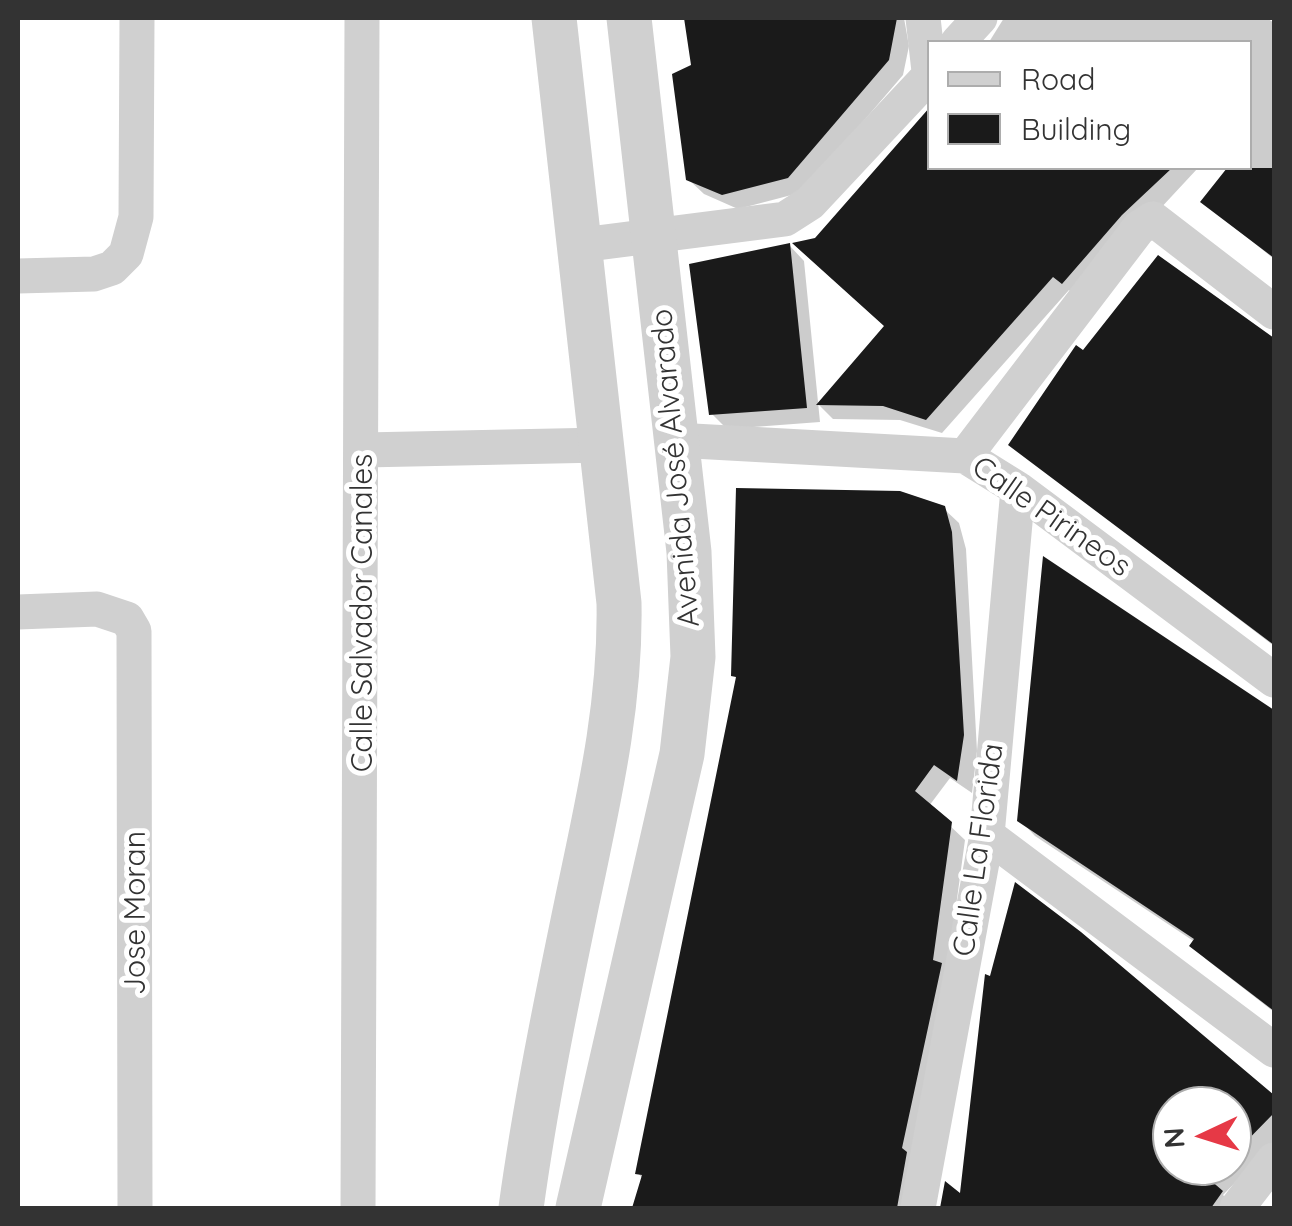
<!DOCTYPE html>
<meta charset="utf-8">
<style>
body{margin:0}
#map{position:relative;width:1292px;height:1226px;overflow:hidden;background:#fff;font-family:Quicksand,sans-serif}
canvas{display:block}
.frame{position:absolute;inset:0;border:20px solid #333;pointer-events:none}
.legend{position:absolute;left:927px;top:40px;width:325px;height:130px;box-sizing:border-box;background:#fff;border:2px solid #adadad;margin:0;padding:12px 18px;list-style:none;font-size:30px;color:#333}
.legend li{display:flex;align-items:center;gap:20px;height:50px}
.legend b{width:50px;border:2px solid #adadad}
.north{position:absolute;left:1152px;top:1086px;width:100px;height:100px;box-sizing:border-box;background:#fff;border:2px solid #adadad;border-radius:50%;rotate:266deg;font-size:28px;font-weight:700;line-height:40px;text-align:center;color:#333}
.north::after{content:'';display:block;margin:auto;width:35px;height:45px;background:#e63946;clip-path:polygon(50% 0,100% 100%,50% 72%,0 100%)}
</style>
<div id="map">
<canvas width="1292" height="1226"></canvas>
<div class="frame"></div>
<ul class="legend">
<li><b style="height:12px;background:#d0d0d0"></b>Road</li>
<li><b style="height:28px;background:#1a1a1a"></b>Building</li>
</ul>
<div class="north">N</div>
</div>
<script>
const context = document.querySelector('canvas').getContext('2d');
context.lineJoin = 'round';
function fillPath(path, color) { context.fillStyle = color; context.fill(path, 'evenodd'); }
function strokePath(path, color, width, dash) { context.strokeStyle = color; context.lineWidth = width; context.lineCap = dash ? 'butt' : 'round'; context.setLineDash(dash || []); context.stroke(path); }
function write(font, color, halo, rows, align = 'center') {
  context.font = font + ' Quicksand,sans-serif'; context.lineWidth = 10; context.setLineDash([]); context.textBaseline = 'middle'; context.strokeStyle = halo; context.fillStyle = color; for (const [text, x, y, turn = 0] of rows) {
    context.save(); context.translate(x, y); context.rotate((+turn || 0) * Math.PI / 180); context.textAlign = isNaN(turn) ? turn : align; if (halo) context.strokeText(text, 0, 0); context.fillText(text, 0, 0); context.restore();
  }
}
fillPath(new Path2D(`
 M687,18H904L909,46L903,75L803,192L738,209L704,194L688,179L693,66Z
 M1004,18H1267L1274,23V259L1203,202L1230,168H1250V42H989Z
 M929,168H1198L1078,297L1069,290L942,433L900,420L833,419L819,405L887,327L816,240Z
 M790,246L804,261L820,422L727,429L712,414Z
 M1159,258L1274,341V646L1011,445Z
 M943,508L959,523L966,549L977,751L972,793L950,778L929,806L965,840L915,1208H635L643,1179L638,1173L738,680L734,675Z
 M1045,561L1274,713V1012L1207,960L1192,945L1195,942L1035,836L1020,820Z
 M1079,934L1274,1098V1143L1223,1195L1236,1208H942L946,1186L962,1198ZM1172,1106H1232V1166H1172Z`), '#0003');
fillPath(new Path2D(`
 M684,18H897L889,60L788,178L722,195L686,180L672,74L691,65Z
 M930,107V168H1172L1122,215L1062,284L1053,277L926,420L883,406L816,405L884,326L792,243L815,238Z
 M1227,168H1274V258L1200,202Z
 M790,243L807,408L709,415L689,264Z
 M1158,255L1274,338V645L1008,445L1076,345L1083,350Z
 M736,488L900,491L945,506L952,532L964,735L957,781L934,765L915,791L952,822L933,960L942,963L902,1148L907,1152L897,1208H632L642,1175L635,1174L736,677L731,676Z
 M1043,556L1274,710V1011L1189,946L1194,939L1017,821Z
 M1015,882L1081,932L1274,1095V1113L1232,1156V1106H1172V1166H1222L1209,1179L1223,1191L1211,1208H940L945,1181L960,1193L985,974L990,976Z`), '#1a1a1a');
strokePath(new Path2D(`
 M923,18L929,71
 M958,42L980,18
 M581,245L785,219L810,203L929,76
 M18,276L94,274L112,268L126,254L136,217L137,18
 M675,440L965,456L1018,489L1274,680
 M364,450L602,445
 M965,456L1139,228L1153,219L1274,312
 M18,612L97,609L127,619L134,631L135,1208
 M987,835L1274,1050
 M358,1208L362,18
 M918,1208L987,835L1018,489
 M1237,1208L1274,1160`), '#d0d0d0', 35);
strokePath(new Path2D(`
 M521,1208C535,1106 556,1003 577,902C598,802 621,706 619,603L554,18
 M578,1208L682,754L693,657L689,552L629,18`), '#d0d0d0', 45);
write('30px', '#333', '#fff', [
 ["Avenida José Alvarado",676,468,-95],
 ["Calle Pirineos",1051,517,35],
 ["Calle Salvador Canales",363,613,-90],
 ["Calle La Florida",979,850,-82],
 ["Jose Moran",136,913,-90]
]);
</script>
